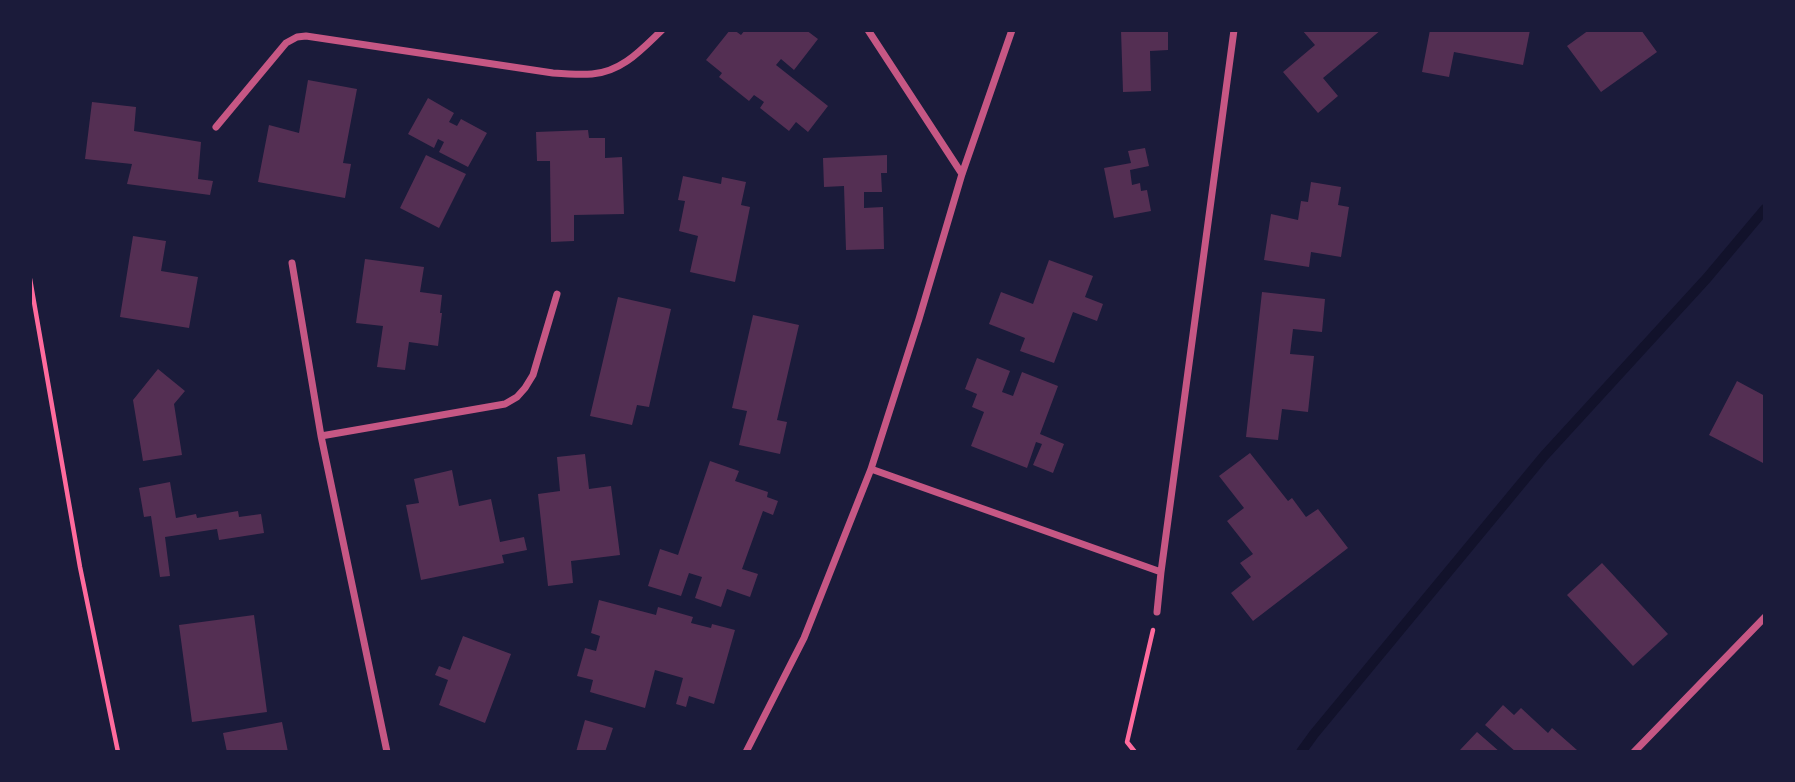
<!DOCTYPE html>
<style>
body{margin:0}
#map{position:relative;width:1795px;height:782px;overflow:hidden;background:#1b1b3a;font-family:Barlow,sans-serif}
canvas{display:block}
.frame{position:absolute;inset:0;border:32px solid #1b1b3a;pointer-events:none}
</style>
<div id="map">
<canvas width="1795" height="782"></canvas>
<div class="frame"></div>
</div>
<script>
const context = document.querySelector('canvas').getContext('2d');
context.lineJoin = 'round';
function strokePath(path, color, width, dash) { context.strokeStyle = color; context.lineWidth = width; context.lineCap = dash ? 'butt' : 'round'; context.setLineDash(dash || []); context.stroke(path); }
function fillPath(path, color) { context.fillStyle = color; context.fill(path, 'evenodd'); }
strokePath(new Path2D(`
 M1301,752L1314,734L1544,456L1707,278L1765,209`), '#12122b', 10);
fillPath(new Path2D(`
 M730,30H734L741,35L745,30H806L818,39L794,70L781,59L776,65L828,106L808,132L796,122L789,131L760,108L764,102L754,95L749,101L719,77L722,73L706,60Z
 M1121,30H1168V50L1150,51L1151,91L1123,92Z
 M1302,30H1381L1323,78L1338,96L1318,113L1283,72L1315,45Z
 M1430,30H1530L1523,65L1454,52L1449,77L1422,72Z
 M1589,30H1641L1657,52L1601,92L1567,46Z
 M308,80L357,89L343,163L351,164L345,198L258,182L269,125L299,133Z
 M428,98L454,113L449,122L457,126L461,119L487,133L468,167L439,152L444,142L438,139L434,148L408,134Z
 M92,102L136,107L134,131L201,142L198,179L213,181L210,195L127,184L132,164L85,159Z
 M588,130L589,138H605V158L622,157L624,214L574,215V241L551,242L550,161H537L536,132Z
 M1145,148L1149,166L1130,170L1132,185L1140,183L1141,191L1147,190L1151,211L1114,218L1104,168L1131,163L1128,151Z
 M426,155L466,174L439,228L400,208Z
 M887,155V173H881L882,192H864V208L883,207L884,249L846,250L844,186L824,187L823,158Z
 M683,176L721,184L722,177L746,182L741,205L750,207L735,282L690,272L698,236L679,231L685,201L678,200Z
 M1311,182L1341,187L1338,205L1349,207L1341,257L1311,252L1309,267L1264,260L1271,214L1298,220L1301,201L1308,202Z
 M133,236L166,241L161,271L198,277L189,328L120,317Z
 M365,259L424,267L420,292L442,295L440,313H442L438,346L409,342L405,370L377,367L383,326L356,323Z
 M1049,260L1093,276L1085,297L1103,304L1097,321L1073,312L1054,363L1020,351L1025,338L989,324L1001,292L1033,304Z
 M1262,292L1325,299L1322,332L1293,329L1290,354L1314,356L1308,412L1282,409L1278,440L1246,437Z
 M618,297L671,309L649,407L637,405L632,425L590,416Z
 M753,315L799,325L777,420L787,422L780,454L739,445L747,411L732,408Z
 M977,358L1010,371L1002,392L1013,396L1022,372L1058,386L1040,434L1064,444L1053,473L1033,465L1042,444L1036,442L1027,468L971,446L984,412L972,407L977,394L965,389Z
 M158,369L185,391L174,404L182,455L143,461L133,400Z
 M1737,381L1765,396V464L1709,435Z
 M1250,453L1288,501L1292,498L1306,517L1318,509L1348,548L1253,621L1231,593L1251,577L1240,563L1253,554L1227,521L1244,508L1219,476Z
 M585,454L589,489L611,486L620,555L571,561L573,583L548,586L538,494L560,491L557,457Z
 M710,461L739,471L735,481L768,492L767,497L778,501L773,515L763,511L742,569L758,574L750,597L727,589L721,607L695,598L702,577L689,573L681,596L648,586L660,549L678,555Z
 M452,470L459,506L491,499L500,542L524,537L527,550L502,555L504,563L421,580L406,505L419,503L414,479Z
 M170,482L176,518L196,514L197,518L238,511L239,517L261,514L264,533L219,540L217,529L165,537L170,576L160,577L151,516L144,517L139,488Z
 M1602,563L1668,634L1633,666L1567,595Z
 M599,600L656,615L658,607L693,617L691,623L711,628L712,624L735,630L714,704L689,696L686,707L676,704L683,678L655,670L645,708L590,692L593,680L577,676L585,648L596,651L600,636L591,633Z
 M254,615L267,712L192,722L179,625Z
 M463,636L511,654L485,723L439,705L448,680L435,675L439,666L450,670Z
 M1503,705L1514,715L1521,708L1548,733L1552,728L1577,750L1576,752H1516L1485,725Z
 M585,720L613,728L605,752H576Z
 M282,722L288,752H227L223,733Z
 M1477,732L1500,752H1462L1460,750Z`), '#542f53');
strokePath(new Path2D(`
 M30,279L80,567L118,752
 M1135,752L1127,742L1153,630`), '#ff6b9d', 4.5);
strokePath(new Path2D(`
 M868,30L962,174
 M216,127L286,43L297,37L306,36L553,73C566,74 579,75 592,74C622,72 642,49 662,30
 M292,263L321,436L387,752
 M321,436L505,404L517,397L525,388L533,375L557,294
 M871,469L1161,572
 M1157,612L1161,572L1234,30
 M746,752L804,638L871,469L919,319L962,174L1012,30
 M1634,752L1765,617`), '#c65784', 7);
</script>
